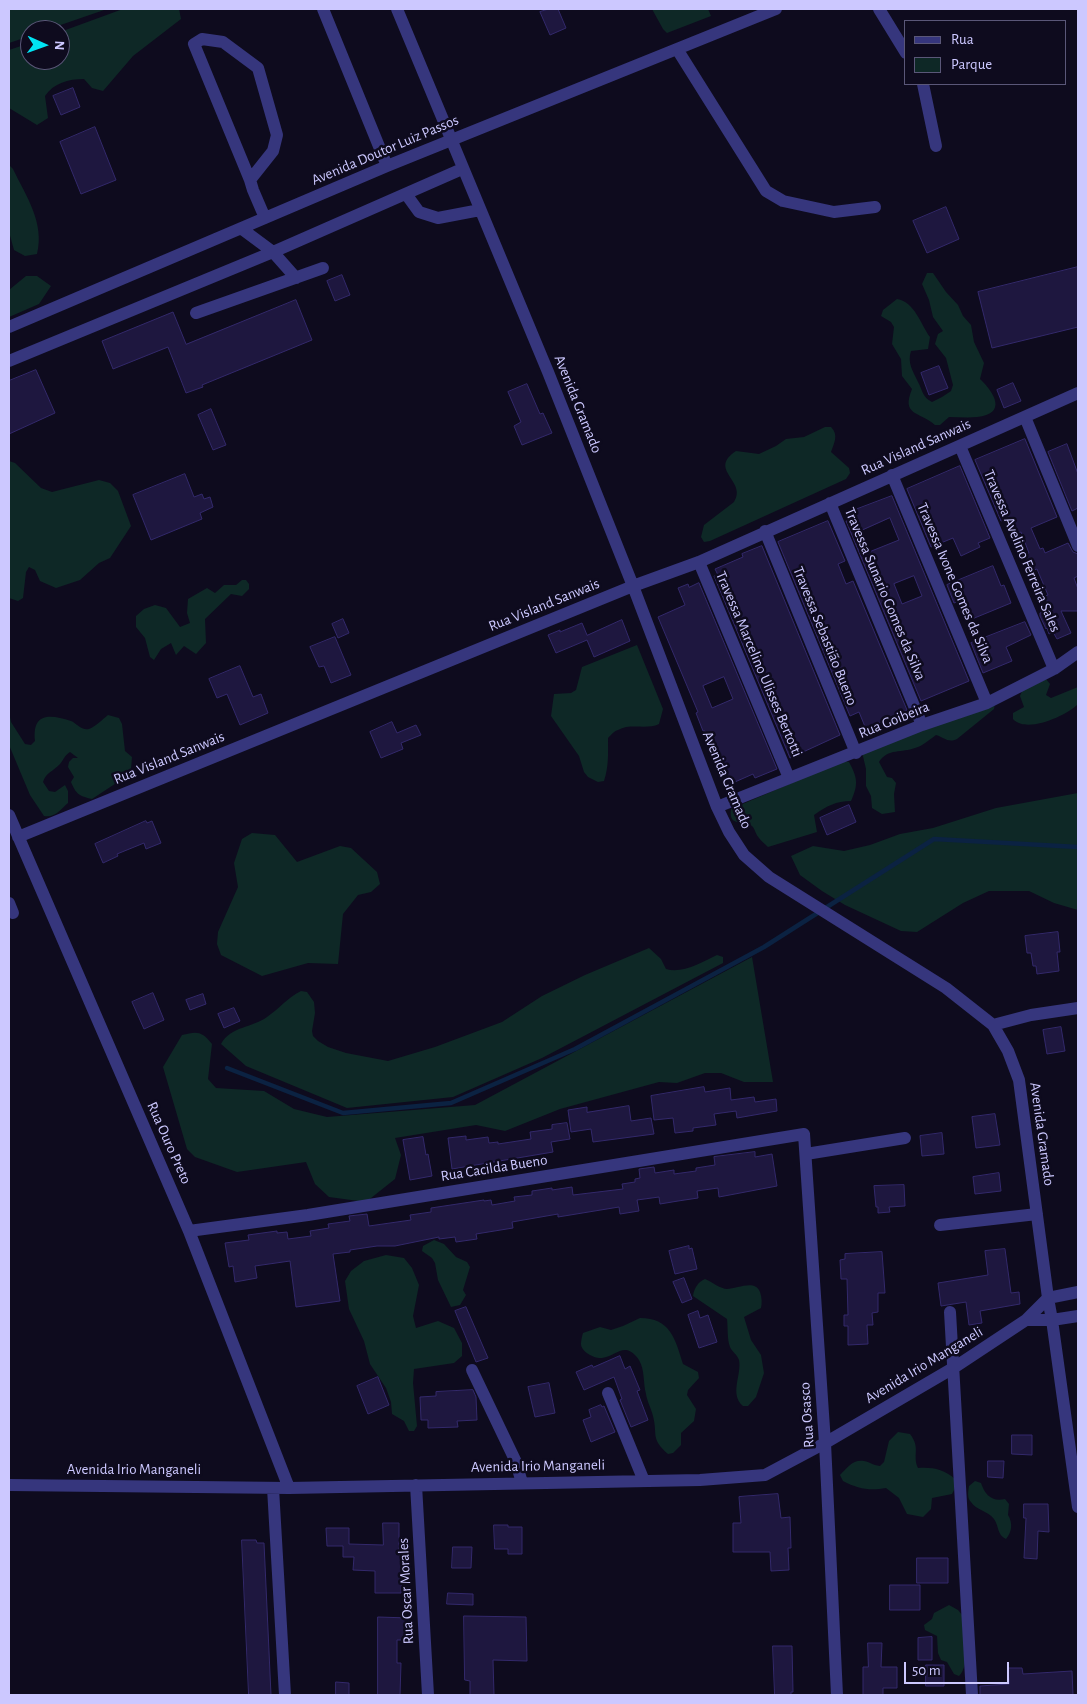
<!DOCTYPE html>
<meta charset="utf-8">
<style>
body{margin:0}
#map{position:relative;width:1087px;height:1704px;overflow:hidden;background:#0e0b1e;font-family:"Alegreya Sans",sans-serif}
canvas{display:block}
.frame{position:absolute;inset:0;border:10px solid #ccc8ff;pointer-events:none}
.legend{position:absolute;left:904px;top:20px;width:162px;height:65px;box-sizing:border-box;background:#0e0b1e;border:1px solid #5a5778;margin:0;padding:6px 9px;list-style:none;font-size:15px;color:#ccc8ff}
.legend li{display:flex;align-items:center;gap:10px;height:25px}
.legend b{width:25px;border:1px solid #5a5778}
.north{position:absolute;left:20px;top:20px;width:50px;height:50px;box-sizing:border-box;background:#0e0b1e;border:1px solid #5a5778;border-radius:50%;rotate:92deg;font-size:14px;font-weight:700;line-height:20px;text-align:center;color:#ccc8ff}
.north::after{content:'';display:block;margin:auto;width:18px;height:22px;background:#00e4f3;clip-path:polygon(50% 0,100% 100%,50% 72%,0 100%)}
.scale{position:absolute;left:904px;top:1662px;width:105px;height:22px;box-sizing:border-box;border:2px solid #ccc8ff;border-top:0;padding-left:6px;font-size:15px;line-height:18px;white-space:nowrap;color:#ccc8ff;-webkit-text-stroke:4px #0e0b1e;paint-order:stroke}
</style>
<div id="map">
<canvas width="1087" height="1704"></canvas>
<div class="frame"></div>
<ul class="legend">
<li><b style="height:6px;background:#36367d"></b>Rua</li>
<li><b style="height:14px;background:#0e2826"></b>Parque</li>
</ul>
<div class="north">N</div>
<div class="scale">50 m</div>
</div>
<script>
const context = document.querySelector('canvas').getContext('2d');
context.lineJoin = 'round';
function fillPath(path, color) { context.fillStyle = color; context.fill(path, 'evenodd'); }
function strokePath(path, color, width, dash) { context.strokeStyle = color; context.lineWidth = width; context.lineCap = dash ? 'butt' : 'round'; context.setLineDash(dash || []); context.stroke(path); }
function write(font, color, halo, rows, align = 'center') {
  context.font = font + ' "Alegreya Sans",sans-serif'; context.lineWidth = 5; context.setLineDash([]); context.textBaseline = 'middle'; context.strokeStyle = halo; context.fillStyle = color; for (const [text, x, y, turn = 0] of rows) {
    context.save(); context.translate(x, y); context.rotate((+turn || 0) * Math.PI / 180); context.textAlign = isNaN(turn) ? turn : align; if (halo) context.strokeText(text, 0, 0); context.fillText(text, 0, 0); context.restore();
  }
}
fillPath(new Path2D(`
 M9,9H107L46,30H30V36L9,43Z
 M123,9H179L181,19L133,56L103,91L92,88L84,79C68,79 54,83 45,96L48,118L37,125L9,108V50L30,43V60H60V32Z
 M652,9H708L711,16L667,33L663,29Z
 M9,165L13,169C26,196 45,223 37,254L25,256L14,250L9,232Z
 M927,273H933L946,292L958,305L963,316L971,325L974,342L984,363L980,379C995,393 1007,414 977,417C968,418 958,417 949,417L940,425H935C919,411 901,416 912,389L902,376L901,359L892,344L894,327L891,322L881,316L883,310L897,299C915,302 921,325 930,337L928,349L911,351C907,363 913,371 918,382C923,391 922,397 932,402L942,397L951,391L953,385L946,358L935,344L938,334L943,331L933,317L929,300L922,284Z
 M26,276H37L51,286L39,304L9,317V290Z
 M825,427H831C839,435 834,443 831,452L849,468L850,473L846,479L710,541L704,542L701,537L704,525L734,502C748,481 707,470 736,451L759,454L776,446L786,439L804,437Z
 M9,461L15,463L41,488L52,492L99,480L110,483L118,491L131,526L110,558L99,563L80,580L56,588L40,581L35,570L29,567L26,572L23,598L18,601L9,598Z
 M242,580H246L249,584V589L242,596L231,594L205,619L206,643L196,654L184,646L176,655L171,643L161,649L154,660L150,657L145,638L136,627V616L144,609L155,605L166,608L180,627L190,623L187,613L188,599L207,588L215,593L224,585H236Z
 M637,645L663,709L659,724C647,730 630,723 618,730C614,731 611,735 608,738C608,753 609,766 604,781L598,782L588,777L584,772L579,756L551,716L554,694L571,693L576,690L582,667Z
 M1046,679L1050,684L1046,695L1051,698L1078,687V704C1066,716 1026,734 1013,719V713L1024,707L1020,696L1022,691Z
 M995,704L994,709L957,739C948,743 945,738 936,735C930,739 923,746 915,748C902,753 888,748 879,762L887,777L892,778L896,783L894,794L895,812L882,814L872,808L871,796L866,786V769L862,752Z
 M9,712L11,722L25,744L31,745L35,741C32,713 49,714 71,721C76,723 82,731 89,729C95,727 103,719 108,715L119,718L122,724L125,751L132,757L131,769L127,776L92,799C79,796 76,794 71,782L74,777L68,767L69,762L73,758H78L70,752C65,755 64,759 60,764C54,771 46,772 43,782L49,791L55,792L65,785L68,791V803C60,810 55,818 44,816L30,795L9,745Z
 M843,761L849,762C857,777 859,784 851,801C836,801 827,806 814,815L817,832L768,847C765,844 761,841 759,838C756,835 755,830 753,827C745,818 728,829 731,809Z
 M1078,793V910L1054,903L1029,891H989L963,903L917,932L901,931L845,905L822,891L800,875L791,856L813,846L844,851L870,845L900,834L933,828L996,808Z
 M252,833L275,835L297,862L340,846L351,848L377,872L380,884L371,892L358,895L343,914L338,964L308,963L262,976L221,955L217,944L218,932L238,887L234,863L242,839Z
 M649,948L661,959L666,969C682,974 703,962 717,955L723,957V963L542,1058L453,1097L347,1108L246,1066L221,1044C231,1026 252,1028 267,1017C280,1008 287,998 301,991L307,992L314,1002L315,1013L312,1031L313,1036L318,1041L328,1047L346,1053L388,1061L435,1047L502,1022L542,996L585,975Z
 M752,957L773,1082H744L721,1073H705L677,1083L659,1082L560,1109L505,1131L476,1125L395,1138L401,1155L395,1179L366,1202L329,1197L315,1184L306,1162L237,1172L195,1157L187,1149L163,1067L182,1035C197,1031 202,1031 212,1044L208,1079L216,1088L264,1091L294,1109L327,1117L475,1105Z
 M434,1240L444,1244L456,1257L467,1262L470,1267L463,1290L466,1295L460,1305L451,1307L438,1280L435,1263L432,1258L422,1251L423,1246Z
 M386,1255L404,1258L412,1268L419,1285L413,1316L416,1328L438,1321L454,1328L462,1343V1356L454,1363L414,1369L413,1383L417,1426L414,1431H409L404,1421L392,1414L391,1402L386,1388L370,1364L364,1341L349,1309L345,1281L351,1271L364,1261Z
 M705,1279C712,1282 721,1289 727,1289C737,1289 755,1279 760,1292C762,1298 762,1303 761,1308L744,1317L751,1340L761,1355L764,1373L756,1397L748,1406H743C729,1394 742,1375 739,1360C737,1354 732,1352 730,1347C727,1339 728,1327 727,1319L693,1296C694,1288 698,1282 705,1279Z
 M640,1318C670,1318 675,1338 683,1364L698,1372L699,1378L688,1390L687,1395L696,1409L694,1421L681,1433V1445L673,1453L668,1454C650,1438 658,1435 653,1416C651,1408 647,1401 646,1394C643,1383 645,1370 639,1360C625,1340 617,1356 602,1358C595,1359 581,1352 581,1344C581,1341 582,1336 583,1333L600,1327L611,1330L623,1326Z
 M898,1432L910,1434C921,1448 912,1455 918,1468C932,1467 944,1469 955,1479V1488L952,1494L932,1498L931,1509L923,1517L907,1514L899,1498L886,1488C870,1491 858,1489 843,1481L840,1475C847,1468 853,1459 864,1461C870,1462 872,1465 880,1466L884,1462L889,1441Z
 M975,1481L981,1483C985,1495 992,1502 1005,1499L1009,1504L1008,1515C1013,1523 1012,1532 1006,1539C997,1535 999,1526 994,1519C988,1511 976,1510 971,1502C967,1498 968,1492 969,1486Z
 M949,1605L958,1610L963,1616C964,1632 971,1665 959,1676L954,1674L947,1662L941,1660L938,1653L937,1636L925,1630L924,1625L932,1619L934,1613Z`), '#0e2826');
strokePath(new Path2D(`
 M227,1068L343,1113L451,1103L575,1049L764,947L934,839L1078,847`), '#0b2242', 4.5);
const building = new Path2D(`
 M549,9H558L566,28L550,35L540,12Z
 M73,88L80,107L61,115L53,96Z
 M95,127L116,180L81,194L60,142Z
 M946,207L959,239L927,253L913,221Z
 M1078,267V327L992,348L978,292Z
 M342,275L350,295L335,301L327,281Z
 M296,300L312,340L202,385L203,387L186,393L168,347L113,369L102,341L173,312L186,344Z
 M939,366L948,388L929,395L921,373Z
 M36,370L55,413L9,434V381Z
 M1013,383L1021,401L1004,408L997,390Z
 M527,384L540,414L543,413L552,433L522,445L514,426L521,422L508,392Z
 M211,409L226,445L213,450L198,415Z
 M1025,439L1057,517L1031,528L1040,549L1043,548L1045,553L1068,543L1073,552L1078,554V576L1074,578L1078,589V611H1061L1071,633L1057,639L1053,632L1049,634L1047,628L1046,629L1040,616V613L1050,609L1045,596L1048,595L1037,569L1031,571L1029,568L1024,555L1029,553L1021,532L1016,534L1009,518L1001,521L975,460Z
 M1067,444L1078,474V508L1072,511L1048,452Z
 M960,466L990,538L978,543L980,547L961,556L953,538L931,547L907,489Z
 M185,474L194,497L202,494L204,499L210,497L213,507L200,513L202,519L151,540L133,495Z
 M892,496L969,681L921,701L846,521L850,520L847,513ZM890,518L899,540L869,552L861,531ZM914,576L922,596L902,604L894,584Z
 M828,521L845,561L838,564L846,584L853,581L907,710L866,729L859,712L850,716L778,542Z
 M762,546L840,735L790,758L714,576L718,575L715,569L743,557L742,554Z
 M993,566L1001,586L1004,585L1011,603L972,619L964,599L954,603L947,585Z
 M699,583L777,769L755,778L753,774L728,785L705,731H703L696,713L698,712L658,617L685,605L678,588L688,584L689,587ZM724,677L733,699L712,708L703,686Z
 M343,619L349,633L338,638L332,624Z
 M622,620L630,641L594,657L587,640L556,653L548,635L560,630V632L582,623L587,635Z
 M1025,622L1031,635L1006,647L1012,661L983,673L971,643Z
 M335,637L351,675L331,683L324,666L319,667L310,647Z
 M240,666L253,697L261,694L268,713L240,725L227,694L217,698L209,679Z
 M392,722L397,733L416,725L421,735L401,743L403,749L381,758L370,732Z
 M849,805L856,822L827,835L820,818Z
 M146,821L147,823L152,821L161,843L146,849L144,843L117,854L118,856L103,863L95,844Z
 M1058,932L1060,952H1057L1059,971L1037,974L1036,966H1033L1031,953H1027L1025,936Z
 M153,993L164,1020L144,1029L132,1002Z
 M203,994L206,1004L190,1010L186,1000Z
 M234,1008L240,1021L224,1028L218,1014Z
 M1061,1027L1065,1051L1047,1054L1043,1030Z
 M704,1087L705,1092L730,1088L731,1100L754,1097L755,1102L776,1099L777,1111L737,1118L736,1111L714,1114L716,1125L693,1128V1131L675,1133L673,1118L654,1120L651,1096Z
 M629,1106L631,1121L651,1118L654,1134L593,1142L591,1129L571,1132L568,1110L587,1107V1112Z
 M995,1114L1000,1145L976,1148L972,1117Z
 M567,1123L570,1139L551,1142L553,1152L452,1169L448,1138L466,1136V1140L488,1137L489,1143L498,1142V1144L531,1139L530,1132L552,1129V1125Z
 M942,1133L944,1154L922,1156L920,1136Z
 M423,1137L426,1155L428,1154L432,1176L410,1180L403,1140Z
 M755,1152V1157L772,1154L777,1186L719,1197L718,1188L697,1191L698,1198L678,1201L660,1204L659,1197L637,1200L639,1211L620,1214L619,1207L558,1217V1214L512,1222L513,1228L476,1234L477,1239L456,1242L455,1237L439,1239V1237L395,1246H377L350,1250V1252L333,1254L340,1301L296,1307L290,1261L255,1266L257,1278L235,1282L233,1266L229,1267L225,1243L249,1240L248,1235L277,1231V1233L287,1232L288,1239L311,1236L310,1231L329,1228L328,1224L350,1221L349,1216L367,1214L369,1226L411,1220L410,1215L431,1212V1208L484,1200V1201L491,1200L492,1205L515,1201L514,1197L532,1195V1191L552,1188V1190L572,1187L573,1195L623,1189L622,1184L635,1182V1179L640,1178L639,1169L654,1167L655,1173L674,1170V1174L696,1171V1168L715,1165L714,1157Z
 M999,1173L1001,1191L975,1194L973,1177Z
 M904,1185L905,1206L889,1207L890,1212L878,1213V1207H876L874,1186Z
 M689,1246V1249L692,1248L697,1269L675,1274L669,1251Z
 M1005,1249L1011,1293L1019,1292L1020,1304L980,1311L982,1323L969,1325L966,1302L941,1306L938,1283L988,1275L985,1251Z
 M882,1252L885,1293H878V1312L872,1313L873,1325H867L868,1344L848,1345V1326H844V1315H848L847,1279H841L840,1260L845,1259V1254Z
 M684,1278L692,1299L682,1303L673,1282Z
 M466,1307L488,1358L476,1362L455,1311Z
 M698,1311L700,1318L708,1315L717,1342L699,1348L688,1315Z
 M620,1356L625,1369L630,1366L640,1390L637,1391L648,1420L631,1427L620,1400L622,1399L614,1377L584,1390L576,1372L592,1365L593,1367Z
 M378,1377L389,1405L368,1414L357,1386Z
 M549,1383L555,1413L535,1417L528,1387Z
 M473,1390L476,1397L477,1420L457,1421L458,1427L428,1428V1420H421L420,1397L436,1396V1392Z
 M601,1405L602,1407L604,1406L615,1432L591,1442L583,1420L591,1417L589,1410Z
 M1012,1435H1032V1455L1012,1454Z
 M988,1461H1004L1003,1478L988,1477Z
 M778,1494L781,1518L790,1517L791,1548H788L789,1570L771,1571L770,1552H733V1523H741L739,1497Z
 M1024,1504H1048L1049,1532L1038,1531L1037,1559L1024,1558L1026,1518H1024Z
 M383,1523H399V1551H403L401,1593H375V1571L353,1570L354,1557H343V1546H327L326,1528H349V1544L383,1545Z
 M494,1525H508V1527H522V1554H508V1549H495Z
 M242,1540H256L257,1543H264L271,1695H249Z
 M453,1547H472L471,1568H452Z
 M917,1558H948V1583H917Z
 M890,1585H920V1610H890Z
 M448,1593L473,1594V1605L447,1604Z
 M464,1616L526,1617L527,1661L493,1660L494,1695H470V1681L465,1680Z
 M378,1617L409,1618V1640H397V1663H401L400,1695H378Z
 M932,1637V1660H918V1638Z
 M868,1643H882L881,1667H897V1688H883V1695H863V1667H868Z
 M773,1646H792L793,1692H791V1695H775Z
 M926,1665H944V1686H926Z
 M1008,1668H1022L1023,1674L1072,1671L1073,1695H980V1686L1009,1684Z
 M336,1682L349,1683V1695H336Z`);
fillPath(building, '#1e173f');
strokePath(building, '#33296b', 1);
strokePath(new Path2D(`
 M323,9L387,166
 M397,9L548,372L633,586L717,807L729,832L744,855L769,877L946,988L993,1025L1008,1051L1019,1080L1048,1298L1052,1320L1078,1507
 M879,9L906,53
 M677,49L766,191L783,201L834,212L875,207
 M923,84L936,146
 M250,180L273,151L277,135L258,68L223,42L202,39L194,44L250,180L253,190L265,218
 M406,194L419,212L438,218L480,210
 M242,229L273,252L296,278
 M196,313L323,268
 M9,327L387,166L776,9
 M9,361L273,252L462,169
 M1025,417L1078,546
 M960,446L1054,669
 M892,475L987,703
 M830,503L922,725
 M765,531L856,753
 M699,562L789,778
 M717,807L922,725L987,703L1054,669L1078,652
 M9,815L189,1231L289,1488
 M18,837L633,586L699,562L1078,393
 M9,903L13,913
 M993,1025L1031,1015L1078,1008
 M806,1154L905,1138
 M940,1225L1037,1214
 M189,1231L308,1215L804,1134L825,1443L837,1695
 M950,1312L972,1695
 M1026,1320H1052L1078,1316
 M472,1370L516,1462L522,1483
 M608,1393L644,1481
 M9,1485L289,1488L700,1480L765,1475L825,1443L955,1367L1026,1320L1048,1298L1078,1292
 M416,1485L428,1695
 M273,1488L285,1695`), '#36367d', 12);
write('15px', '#ccc8ff', '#0e0b1e', [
 ["Avenida Doutor Luiz Passos",385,150,-23],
 ["Avenida Gramado",578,404,68],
 ["Rua Visland Sanwais",916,447,-24],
 ["Travessa Avelino Ferreira Sales",1022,551,67],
 ["Travessa Ivone Gomes da Silva",955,583,67],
 ["Travessa Sunario Gomes da Silva",885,594,67],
 ["Rua Visland Sanwais",544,605,-22],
 ["Travessa Sebastião Bueno",825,636,68],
 ["Travessa Marcelino Ulisses Bertotti",759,664,67],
 ["Rua Goibeira",894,720,-22],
 ["Rua Visland Sanwais",169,758,-22],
 ["Avenida Gramado",727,780,67],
 ["Avenida Gramado",1042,1134,82],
 ["Rua Ouro Preto",169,1143,66],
 ["Rua Cacilda Bueno",494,1168,-9],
 ["Avenida Irio Manganeli",924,1365,-31],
 ["Rua Osasco",807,1415,-94],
 ["Avenida Irio Manganeli",538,1466,-1],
 ["Avenida Irio Manganeli",134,1469],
 ["Rua Oscar Morales",406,1591,-93]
]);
</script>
